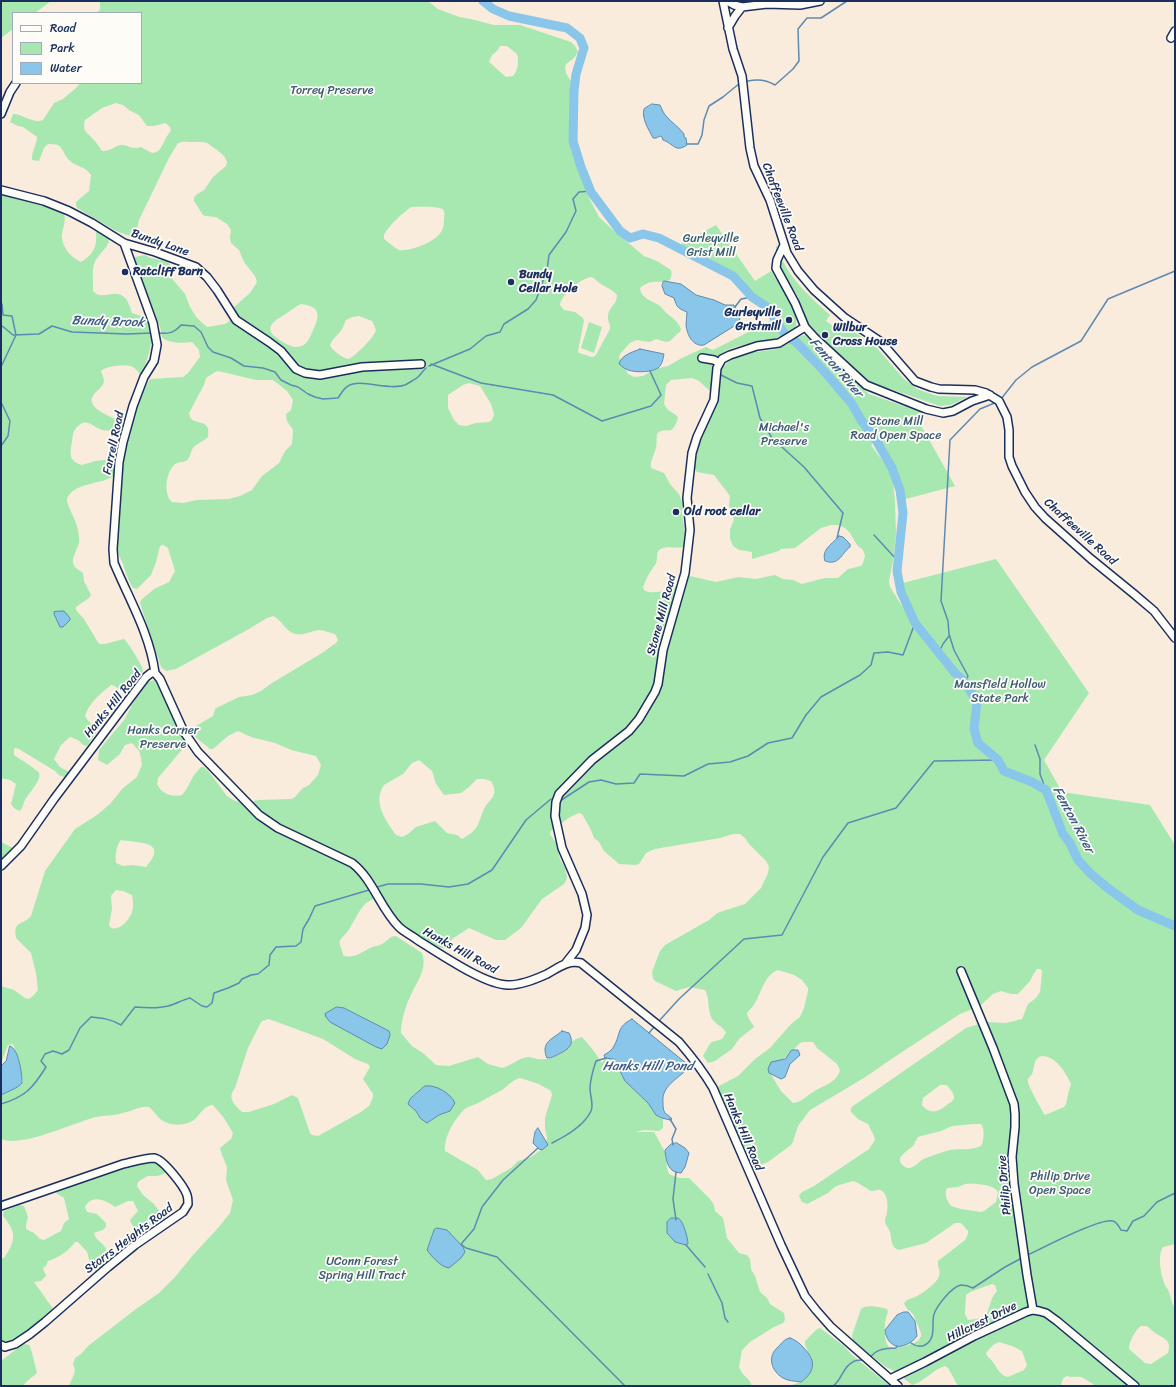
<!DOCTYPE html>
<style>
body{margin:0}
#map{position:relative;width:1176px;height:1387px;overflow:hidden;background:#f9ecdd;font-family:Sriracha,sans-serif}
canvas{display:block}
.frame{position:absolute;inset:0;border:2px solid #1b2f5e;pointer-events:none}
.legend{position:absolute;left:12px;top:12px;width:130px;height:72px;box-sizing:border-box;background:#fdfcf7;border:1px solid #a3aaba;margin:0;padding:5px 7px;list-style:none;font-size:12px;color:#1b2f5e}
.legend li{display:flex;align-items:center;gap:8px;height:20px}
.legend b{width:20px;border:1px solid #a3aaba}
</style>
<div id="map">
<canvas width="1176" height="1387"></canvas>
<div class="frame"></div>
<ul class="legend">
<li><b style="height:5px;background:#fdfcf7"></b>Road</li>
<li><b style="height:11px;background:#a7e8b1"></b>Park</li>
<li><b style="height:11px;background:#89c6e9"></b>Water</li>
</ul>
</div>
<script>
const context = document.querySelector('canvas').getContext('2d');
context.lineJoin = 'round';
function fillPath(path, color) { context.fillStyle = color; context.fill(path, 'evenodd'); }
function strokePath(path, color, width, dash) { context.strokeStyle = color; context.lineWidth = width; context.lineCap = dash ? 'butt' : 'round'; context.setLineDash(dash || []); context.stroke(path); }
function write(font, color, halo, rows, align = 'center') {
  context.font = font + ' Sriracha,sans-serif'; context.lineWidth = 3.5; context.setLineDash([]); context.textBaseline = 'middle'; context.strokeStyle = halo; context.fillStyle = color; for (const [text, x, y, turn = 0] of rows) {
    context.save(); context.translate(x, y); context.rotate((+turn || 0) * Math.PI / 180); context.textAlign = isNaN(turn) ? turn : align; if (halo) context.strokeText(text, 0, 0); context.fillText(text, 0, 0); context.restore();
  }
}
fillPath(new Path2D(`
 M1,1H51L35,13H13V29L1,38Z
 M100,1H428L438,9L459,17L471,19L494,25H520L571,42L575,46L578,52L574,58L566,64L565,67L566,73L573,85L569,138L587,194L599,217L614,231L644,256L657,261L671,270C674,285 662,281 653,282C649,282 643,285 640,288C641,299 653,301 660,306C663,309 666,313 669,315C675,320 678,322 681,329L680,332L677,334L670,341L666,342L656,339L650,342L636,340L630,343L620,354L619,358L628,374L634,377L643,376L655,369L668,366L682,358L706,347L713,350L772,320L761,299L746,286L727,276L703,260L672,249L716,225L755,281L771,271C778,284 803,313 795,328C773,348 736,338 718,357L724,366C737,350 761,353 780,348C788,345 796,336 805,335L869,394L921,412L918,420L955,486L902,500L899,485L894,470L887,457L875,441L871,445L888,468L891,474L893,481L895,501L896,535L893,561L889,581L890,587L902,606L903,583L996,559L1089,693L1044,760L1062,792L1150,805L1175,845V1244L1163,1247C1157,1255 1161,1276 1165,1285C1166,1288 1167,1287 1168,1290C1171,1296 1171,1303 1175,1308V1386H1096C1093,1384 1084,1378 1081,1377C1076,1376 1072,1378 1067,1376C1062,1378 1062,1381 1061,1386H958L948,1368L945,1366C932,1370 924,1382 912,1385L896,1372L886,1367L872,1356L853,1341L852,1335L861,1309C867,1304 880,1307 887,1309L888,1312C884,1320 883,1341 889,1347L895,1349L914,1343L919,1340L921,1336V1333L913,1314L907,1309L904,1303C907,1299 911,1299 915,1297C921,1295 938,1282 939,1276C941,1271 937,1266 938,1261L965,1240L968,1234V1231L961,1223H955L926,1243L899,1250C890,1247 892,1239 890,1232C889,1228 885,1225 885,1221C885,1217 887,1215 887,1212C888,1206 888,1195 882,1191C879,1188 875,1191 871,1191L856,1182L853,1181L836,1186L828,1193L807,1204L802,1202L799,1196L802,1192L814,1186L869,1149L875,1140L874,1136L868,1124L858,1119L851,1112V1108L853,1106L966,1028L986,1022L1006,1023L1022,1019L1028,1004L1036,998L1040,992L1042,972L1041,969H1037L1033,975L1030,981L1018,994H1011L1001,991L993,994L980,1006L960,1014L896,1056L864,1078L810,1110L798,1126L793,1142L791,1145L768,1162L758,1166L752,1162L748,1156L746,1150L732,1125L723,1101L716,1092L719,1086L738,1076L755,1059L770,1048L791,1024L800,1017L804,1008L808,991V988L802,980L794,975L778,970C765,974 761,993 755,1003C753,1007 750,1009 747,1013C748,1020 752,1022 754,1027L739,1039L732,1049L715,1061L708,1063L703,1056C705,1053 709,1044 712,1042C716,1041 719,1040 722,1039L726,1033C723,1026 716,1025 712,1019C707,1010 710,999 705,990L689,987L676,991L655,981L653,978L652,972L660,951L665,945L709,920L717,913L745,904L761,888L768,873L769,867L766,861L749,844L745,838L740,834H733L720,838L655,849L646,853L639,864L635,865L619,864L604,851L599,842L594,838L590,828L582,814L579,813L570,817L551,831L550,834L556,843L560,859L565,868L567,878L564,884L542,899L521,928L505,940H496L469,928L452,939L448,948C438,953 401,926 394,918C391,914 382,896 379,895C376,895 376,896 374,898C372,900 369,901 366,903C358,911 354,922 348,931C346,934 342,937 340,940C338,945 343,950 343,955C352,960 362,952 370,948C374,946 379,946 382,944C388,941 389,936 396,936L422,953C428,969 416,983 410,997C405,1007 401,1022 401,1033L412,1046L424,1054L436,1065L449,1066L478,1057L488,1064L502,1068C511,1066 518,1058 528,1057C531,1057 534,1058 537,1059C545,1060 551,1059 558,1055C570,1049 568,1040 582,1037L593,1050L602,1063L605,1058L614,1059L625,1081L648,1103L656,1115L663,1119V1128L659,1131L645,1130L635,1132H654L665,1152L667,1168L669,1174L679,1178H689L710,1199L714,1205L715,1211L723,1218L727,1238L739,1253L747,1255L750,1259L751,1269L755,1276L760,1292L767,1298L770,1304L784,1313L785,1320L783,1323L774,1327L750,1342L742,1350L739,1367L742,1373L749,1380L752,1386H69L74,1374L75,1370L73,1364L75,1358L81,1354L88,1346L136,1309L159,1293L175,1277L193,1255L218,1228L230,1213L233,1200L226,1180L227,1167L222,1155L220,1148L231,1139L233,1133L224,1118L213,1105C204,1105 200,1115 194,1120C186,1126 171,1126 163,1121C157,1117 154,1111 149,1107C139,1106 133,1111 123,1113C114,1116 105,1115 96,1117C73,1123 21,1148 1,1139V1093L21,1085L23,1082L20,1072L14,1046L12,1044L8,1045L1,1063V986L14,990L25,998L29,999L34,995L38,990L36,973L31,953L16,938C13,920 22,926 31,916L45,871L75,829L97,815L110,804L123,788L137,777L138,774L142,765L141,758L139,751L132,743L125,745L120,754L107,765L98,760L99,750L124,720L131,707V706L148,682L154,680L158,683L186,745L158,778L157,784C161,793 172,798 182,795L186,790L194,775L201,767H204L209,772L227,796L235,801L245,803L258,800L290,799L294,798L303,788L309,785L318,775L321,765L316,756L291,750L275,743L251,737L238,731L228,736L213,749H210C204,743 193,738 191,729L194,727L213,716L215,709L218,707L239,697L252,695L261,691L272,683L322,653L336,643L338,640L335,634C330,633 324,630 319,630C311,631 303,636 295,634C285,631 281,619 273,616L267,618L249,629L176,669L166,671L161,667L160,664L140,603L141,600L154,589L169,582L175,571L168,548L163,545L160,546L156,562L151,575L137,589L133,588C128,580 126,573 123,564C120,557 118,555 117,546C123,506 119,463 130,424C134,408 142,393 150,379L183,377L188,373L200,357L199,350L192,342C184,343 168,344 162,337L160,327L134,260L135,257L145,255L150,258L167,261L171,266L170,276L185,294L190,307L197,318L207,327L225,324L228,322L230,320L234,307L250,293L257,282L255,276L244,262L239,250L231,243L230,237L231,230L227,224L216,217L205,216L203,215L194,201V198L196,195L204,190L213,177L226,166L227,162C225,156 222,154 217,150C205,142 210,142 194,142C188,142 183,141 178,143L169,158L139,220L136,233L133,236H130L116,231L77,208L76,205V202L89,191L91,175C85,166 77,167 70,161C64,156 64,149 58,145C55,144 51,144 48,144L44,148L39,161L32,160C31,153 37,144 37,137L23,127L18,126L10,122L13,114C23,114 33,124 43,120L54,103L63,99L76,88L80,83H141V13H96L100,10ZM500,46H507L517,54C519,60 518,71 513,76L506,77L489,62L492,55L497,51ZM116,103L123,105L129,110L139,115L147,126H154L165,123C168,125 170,126 171,130C169,134 165,138 164,142C160,149 160,152 152,153L141,147C129,150 129,144 121,145C114,146 112,151 102,151C99,147 97,143 94,140C87,132 82,132 85,120L102,108ZM411,207C419,207 435,206 442,209C445,211 445,215 444,218C444,222 444,227 442,230C438,241 410,252 399,250C396,249 387,241 384,239V235C388,226 403,213 411,207ZM590,277C596,278 596,281 601,284C607,288 612,289 617,295C617,305 608,308 608,316C607,321 611,324 610,329L597,353L595,356L592,357L579,353L578,351L584,321L583,318L575,312L564,310L560,305C561,295 579,280 590,277ZM301,304C318,306 321,313 314,328C310,336 308,347 296,347C289,347 280,340 274,336C263,325 280,318 287,313C292,310 296,306 301,304ZM359,316L372,321L376,330C374,338 357,354 349,359C342,358 335,352 330,346C332,338 338,336 342,329C344,326 344,323 346,320L352,317ZM218,371L256,380H273L287,391L293,400L291,410L286,414L287,421L293,430L292,444L285,451L279,463L262,476L252,490L240,496L229,499L197,500L183,503L172,502C163,494 166,473 174,465C178,461 182,463 186,461C191,458 190,452 193,448C197,443 204,441 208,437C212,415 191,429 189,413L204,385L206,378L215,372ZM692,378L699,381L712,393L710,419L698,447L693,467L697,472L714,475L730,496L729,506L734,520L730,529V539L733,546L739,550L752,552V559L779,551L781,549L795,548L821,528L831,525H838L845,528L850,533L857,545L863,550L865,556L863,563L861,566L848,569L838,578H825L802,584L793,580L783,579L775,575L756,579L738,577L716,582L690,576C686,578 685,580 682,582C673,589 656,595 645,591L643,588C645,581 649,573 653,568C653,567 656,564 656,563C658,559 656,553 659,550C666,545 677,549 684,547L686,537L682,514L683,504L679,494L670,484L664,473L651,468C650,461 654,455 656,448C657,444 656,439 657,434C666,424 671,440 678,418L676,415L668,410L664,404L666,385L671,380ZM469,383L480,386L491,404L494,414L492,420L489,422L476,423L466,426L459,425L454,420L448,408V395L463,385ZM419,760L432,771L436,784L444,795L461,793L469,787L477,779H484L491,781C500,796 489,799 484,809C477,825 479,830 462,839L457,835L447,833L435,821L416,827L408,834L402,837L396,835C386,821 372,802 384,785L403,774L412,763ZM121,840C137,843 170,840 146,867L133,865L123,866L116,863C115,857 116,845 121,840ZM116,890L123,891L132,895C133,900 134,907 132,912C129,920 120,931 111,928L109,925L112,909L111,896ZM353,1013L389,1031L382,1049L376,1047L345,1030ZM269,1019L323,1039L355,1059L368,1064L370,1067L363,1079L373,1094V1097L369,1106L361,1112L318,1136L312,1135L310,1133L300,1104L298,1098L292,1095L274,1104L249,1112H242C234,1104 227,1098 235,1088L248,1048L260,1024L262,1021ZM803,1042H813L817,1048L837,1064L840,1070C837,1083 822,1086 813,1092C806,1096 802,1102 793,1103L781,1091L769,1071L771,1068L787,1056L800,1043ZM1042,1056C1056,1056 1066,1073 1071,1084L1068,1094L1066,1104L1064,1107L1045,1115C1043,1113 1028,1085 1028,1082C1027,1078 1030,1077 1032,1074C1035,1067 1033,1058 1042,1056ZM520,1078L539,1084L551,1091L552,1095L545,1118V1128L547,1138L545,1147L531,1157L518,1161L511,1168L492,1179L486,1180L478,1170L445,1151C444,1136 455,1118 466,1108C470,1106 474,1105 478,1103C486,1099 494,1094 502,1090C508,1086 512,1080 520,1078ZM940,1085H947C949,1088 953,1092 954,1096C955,1101 950,1102 947,1105C938,1112 930,1115 922,1105L923,1098ZM425,1087L450,1111L439,1115L431,1121L420,1118L416,1111L408,1104L410,1099ZM974,1124H981C985,1129 984,1141 981,1146C969,1151 961,1148 950,1150C942,1152 934,1155 926,1158C919,1160 915,1169 907,1168C904,1167 902,1164 900,1162V1158L904,1153L913,1146L918,1137L921,1136L941,1131L952,1126ZM965,1184C973,1183 994,1184 998,1192L996,1202L984,1211L981,1212L961,1209L951,1206C947,1201 944,1194 947,1188L958,1187ZM992,1284L995,1285L997,1291C989,1299 990,1311 984,1318L968,1320L965,1314L966,1295L970,1292ZM1141,1326H1147C1150,1328 1152,1331 1155,1333C1164,1339 1172,1339 1168,1353L1151,1364L1145,1363L1129,1349C1129,1342 1135,1330 1141,1326ZM999,1342L1012,1346L1022,1351L1027,1365L1024,1370L1008,1377C999,1375 997,1367 992,1361C989,1357 987,1357 986,1353L993,1345Z
 M1,193C22,197 44,202 63,213C68,220 61,230 62,238C63,249 72,258 81,262C94,254 97,247 96,232H99L109,238C110,245 102,251 98,257C90,266 94,280 93,291C102,302 116,287 125,298C129,302 130,308 132,313L147,318C156,340 149,353 142,374H140C138,372 136,369 133,367C127,364 105,366 101,371C102,375 104,377 104,381C103,388 96,390 93,396C85,408 113,418 121,421L122,425L120,429C114,430 105,432 100,429C93,427 90,421 82,423C73,429 73,433 72,442C70,453 68,461 82,465L95,461L114,459L115,462L114,469V475C108,484 70,482 67,500C67,505 76,521 77,526C78,530 79,535 79,538C81,548 67,559 76,568C78,570 81,571 83,573L84,581L91,595L89,598L76,607V610L84,619L99,644H105L124,639C128,642 143,666 143,671L126,693C120,692 117,686 111,685C101,693 88,704 85,716C88,722 94,725 97,731L87,746L83,745L78,740L70,737L61,745L54,759L60,767L69,772L66,777L60,776L55,771L19,749L15,748L14,749V755C17,757 39,771 39,773C42,780 28,794 25,800C23,804 23,808 20,811L15,809L11,804L16,784L10,780L1,778Z
 M776,244C786,276 806,293 830,315L826,321L840,331L844,325L875,346L903,378L917,389L937,396L967,397L951,405L940,406L870,382L811,328L807,321L798,297L779,266L776,255Z
 M589,322L602,327L594,353L581,348Z
 M1,842L13,848V849L1,861Z
 M151,1161C158,1162 165,1166 165,1173C159,1177 154,1176 148,1176C145,1177 141,1180 138,1182L137,1186L143,1195L154,1204L159,1211L164,1213L166,1218L149,1227L146,1232L138,1235L136,1233L130,1220L138,1211L133,1201H128L115,1207C105,1200 92,1194 85,1207L87,1212L97,1214L106,1223C107,1230 100,1231 94,1233C96,1241 101,1241 105,1247C106,1248 106,1249 106,1250C109,1254 112,1253 114,1258L104,1267L97,1272L91,1267L87,1252L78,1242H75C69,1251 58,1258 48,1261L46,1266L43,1268L46,1276L41,1281L34,1282L54,1310C40,1321 20,1344 1,1341V1258H4C16,1240 17,1233 3,1216L4,1211L19,1205L24,1206L28,1217L26,1225V1229L34,1233L40,1239L44,1240L61,1231L64,1223L69,1219L64,1198L56,1193L57,1191L83,1180L143,1162Z
 M820,1328L844,1346L852,1355L890,1386H789L803,1381L809,1373L812,1360L805,1345V1341L817,1329Z
 M23,1344L29,1345C32,1349 35,1366 37,1373L26,1382L23,1386H1V1361Z`), '#a7e8b1');
const water = new Path2D(`
 M652,104L660,105C662,109 663,113 667,117C672,123 679,127 684,134V137L686,138L687,145C675,153 674,144 663,140L662,137L660,136L656,138H653C649,130 641,118 644,109Z
 M664,281L681,284L696,295L714,300L725,305H734L740,317L739,323L704,345C693,347 687,335 686,325C686,321 687,316 687,312C677,308 677,307 674,298L665,294L662,286Z
 M640,349L664,354C663,359 662,365 658,368C650,373 631,373 624,368C622,367 621,365 619,364C621,355 633,352 640,349Z
 M839,536L843,537L850,544V547C841,554 839,566 825,561C821,549 833,544 839,536Z
 M61,611H64L70,618V620L63,627H60L54,614V612Z
 M337,1007L344,1008L389,1031L390,1035L387,1044L382,1049L376,1047L330,1022L326,1017L325,1014Z
 M632,1019L687,1064V1069C677,1080 661,1086 663,1103C663,1106 663,1110 665,1113C667,1115 670,1116 672,1119L670,1120L662,1118L656,1115L648,1103L625,1081L614,1059L605,1058L604,1055C608,1053 612,1050 614,1046C621,1034 616,1027 632,1019Z
 M562,1031L569,1033C575,1044 569,1049 559,1054C555,1056 552,1058 547,1058C540,1042 553,1039 562,1031Z
 M10,1046C19,1049 22,1074 22,1083C20,1087 7,1092 1,1095V1066L6,1061Z
 M792,1050H798L800,1055L790,1064L785,1077L781,1079L769,1073L768,1069L771,1062L785,1059Z
 M425,1086C436,1084 451,1094 455,1103L450,1111L439,1115L427,1123L420,1118L416,1111L408,1104L410,1099Z
 M538,1128L548,1145L542,1150L539,1149L533,1143L535,1132Z
 M677,1143L685,1148L689,1153L685,1167L681,1173C668,1173 666,1161 665,1150L671,1144Z
 M671,1218C673,1218 677,1218 678,1218C683,1220 688,1238 688,1244L686,1245L675,1242L667,1233V1222Z
 M437,1228L447,1230L463,1247L465,1252L461,1258L449,1268C441,1267 432,1257 427,1250L434,1230Z
 M904,1312H908L915,1321L917,1336C912,1343 906,1345 898,1347C890,1344 886,1339 885,1330L897,1315Z
 M790,1338C796,1340 799,1343 803,1347C816,1360 816,1371 801,1382C795,1381 788,1381 783,1378C771,1371 767,1356 778,1347C782,1343 784,1339 790,1338Z`);
fillPath(water, '#89c6e9');
strokePath(water, '#5d8ab1', 1);
strokePath(new Path2D(`
 M748,81C757,79 767,80 775,85L793,69L799,61L798,29L807,18H821L847,1
 M687,144H698L702,135L704,120L709,106L723,97L740,83
 M1,304H2L3,315L12,316L16,335L1,367
 M735,307L741,299L752,297
 M1,325L13,335L39,334L52,326L72,332L127,334L152,333
 M158,333C169,334 174,333 181,325L194,326L201,332L208,347L213,352L231,358L244,366L263,368L275,372L281,380L291,385L298,387L308,394L315,397L323,399L338,398C341,394 343,389 348,386C360,378 389,391 405,385C407,384 417,378 418,377C421,374 423,371 426,368
 M431,364L481,383L553,395L602,421L651,406L661,395L650,371
 M429,366L470,349L486,336L500,332L504,324L528,309L536,300L547,270L549,255L566,232L576,211L573,199L579,192L591,191L605,210
 M721,375L737,383L752,386L760,418L772,438L804,467L843,513L837,538
 M1001,399L1016,380L1032,367L1081,341L1108,299L1175,271
 M1,402L10,421L8,436L1,446
 M874,535L897,560
 M939,652L943,644L949,636
 M965,682L968,676L954,650L949,634L948,621L941,601L950,440L980,409L997,402
 M1035,745L1040,759V774L1046,790
 M560,801L589,782L601,780L616,784L634,783L640,774L684,776L708,764L730,762L748,756L768,743L792,738L806,715L821,697L860,675L871,665L874,653L888,652L903,655L915,623
 M377,887L388,884H421L449,887L468,884L492,870L526,820L551,799
 M659,1021L679,999L744,939L782,935L823,857L848,823L896,808L934,761L998,760
 M649,1033L654,1027
 M1,1104C25,1097 33,1088 46,1067L41,1061L45,1054L53,1051L62,1054L69,1050L80,1028L91,1017C102,1018 111,1019 121,1025L135,1007C146,1008 157,1009 168,1006C176,1004 182,1000 190,998L202,1006L207,1007L212,1003L214,993L228,988L239,983L242,979L251,975L258,974L269,965L270,955L276,947L296,946L301,942L303,929L309,919L315,906L369,890
 M670,1119L676,1129L672,1139L673,1145
 M552,1143C566,1136 584,1126 591,1111C594,1105 590,1095 590,1089C590,1079 593,1070 596,1061L606,1058
 M676,1172L673,1199L676,1220
 M462,1243L474,1229L482,1207L503,1180L538,1148
 M461,1244L466,1248L497,1257L625,1386
 M686,1245L705,1267
 M1028,1255C1042,1248 1101,1217 1113,1221C1117,1222 1119,1227 1121,1230L1127,1231L1133,1221L1144,1216L1157,1202L1175,1193
 M708,1274L722,1303L725,1318L728,1322
 M911,1343C915,1346 919,1348 925,1345C937,1338 931,1325 934,1314C937,1306 951,1287 961,1285C965,1285 969,1286 973,1288L1005,1267L1020,1259
 M870,1358C877,1348 885,1349 896,1348L897,1346
 M833,1386C842,1380 843,1366 853,1362C855,1360 860,1360 862,1360`), '#5d8ab1', 1.5);
strokePath(new Path2D(`
 M483,1L493,9L509,16L567,28L580,38L584,48L576,74L574,91L573,141L581,167L591,192L620,231L630,238L643,234L659,238L733,276L752,297L767,307L786,336L795,341L801,347L824,371L852,404L861,420L876,440L892,468L900,490L903,513L897,571L901,592L915,623L955,673L965,682L977,702L974,729L978,743L998,760L1004,771L1032,782L1046,790L1063,834L1070,843L1078,860L1091,874L1109,889L1138,910L1175,926`), '#89c6e9', 9);
const minor = new Path2D(`
 M723,1L733,49L742,76L750,148L754,166L770,200L787,253L798,271L814,290L845,318L881,342L915,381L931,387L939,389L975,390L986,393L999,401L1007,417L1009,430V457L1012,466L1025,492L1035,507L1045,518L1091,559L1134,594L1154,611L1175,638
 M727,1L734,5L742,7L767,4L800,5L820,1
 M728,28L735,16L742,7
 M1171,38L1175,31
 M1,114L10,92L16,83
 M1,190L44,201L69,211L92,223L124,243L155,252L196,267L207,277L217,290L236,320L269,342L281,351L296,369L305,373L320,375L362,367L421,364
 M124,243L153,323L157,345L154,361L144,377L133,406L123,442L119,462L113,549L114,563C129,599 150,634 155,673
 M784,245L777,260L776,268L795,303L805,327L815,338L866,385L926,409L943,413L953,411L972,401L990,395
 M702,358L714,360L719,363
 M155,673L160,679L184,732L198,752L259,815L278,828L352,863C373,879 380,908 399,927C404,932 413,936 419,941C439,953 486,986 509,985C521,985 536,979 547,974C558,968 567,960 581,963L679,1042C692,1057 703,1071 713,1088L781,1245L805,1296L816,1310L831,1327L898,1386
 M1,866L21,846L54,799L146,677L151,673H155
 M565,964L576,950L585,928L587,915L582,894L562,848L555,816L556,802L559,794L592,760L629,731L639,719L655,692L658,684L663,650L685,573L690,530L687,498L692,453L697,437L714,400L717,368L722,359L730,355L757,346L779,343L805,327
 M961,971L993,1048L1014,1104L1015,1114V1127L1012,1157L1014,1184L1027,1275L1033,1310
 M1,1206L123,1164C133,1162 144,1158 154,1158C163,1159 184,1186 187,1195C188,1198 188,1202 188,1204L183,1212L135,1245L108,1267L45,1322L30,1334L15,1344L5,1347L1,1345
 M890,1379L925,1362L974,1336L1026,1312L1033,1310L1039,1311L1046,1313L1057,1321L1135,1386`);
strokePath(minor, '#1b2f5e', 10);
strokePath(minor, '#fdfcf7', 7);
for (const [x, y, r, color] of [
 [125,272,4,"#1b2f5e"],
 [511,282,4,"#1b2f5e"],
 [789,320,4,"#1b2f5e"],
 [825,335,4,"#1b2f5e"],
 [676,512,4,"#1b2f5e"]
]) { const dot = new Path2D(); dot.arc(x, y, r, 0, 2 * Math.PI); context.fillStyle = color; context.fill(dot); strokePath(dot, '#fdfcf7', 1.5); }
write('12px', '#3e5d73', '#fdfcf7', [
 ["Torrey Preserve",332,91],
 ["Gurleyville",711,239],
 ["Grist Mill",711,253],
 ["Stone Mill",896,422],
 ["Road Open Space",896,436],
 ["Michael's",784,428],
 ["Preserve",784,442],
 ["Mansfield Hollow",1000,685],
 ["State Park",1000,699],
 ["Hanks Corner",163,731],
 ["Preserve",163,745],
 ["Philip Drive",1060,1177],
 ["Open Space",1060,1191],
 ["UConn Forest",362,1262],
 ["Spring Hill Tract",362,1276]
]);
write('12px', '#1b2f5e', '#fdfcf7', [
 ["Chaffeeville Road",782,207,69],
 ["Bundy Lane",160,243,19],
 ["Farrell Road",114,443,-78],
 ["Chaffeeville Road",1080,532,42],
 ["Stone Mill Road",662,615,-75],
 ["Hanks Hill Road",113,704,-51],
 ["Hanks Hill Road",460,951,29],
 ["Hanks Hill Road",743,1132,67],
 ["Philip Drive",1005,1185,-95],
 ["Storrs Heights Road",129,1239,-37],
 ["Hillcrest Drive",982,1322,-26]
]);
write('bold 12px', '#1b2f5e', '#fdfcf7', [
 ["Ratcliff Barn",133,272],
 ["Bundy",519,275],
 ["Cellar Hole",519,289],
 ["Gurleyville",781,313,"right"],
 ["Gristmill",781,327,"right"],
 ["Wilbur",833,328],
 ["Cross House",833,342],
 ["Old root cellar",684,512]
], 'left');
write('italic 13px', '#3c5c88', '#fdfcf7', [
 ["Bundy Brook",108,322,2],
 ["Fenton River",836,368,49],
 ["Fenton River",1073,820,62],
 ["Hanks Hill Pond",648,1067]
]);
</script>
